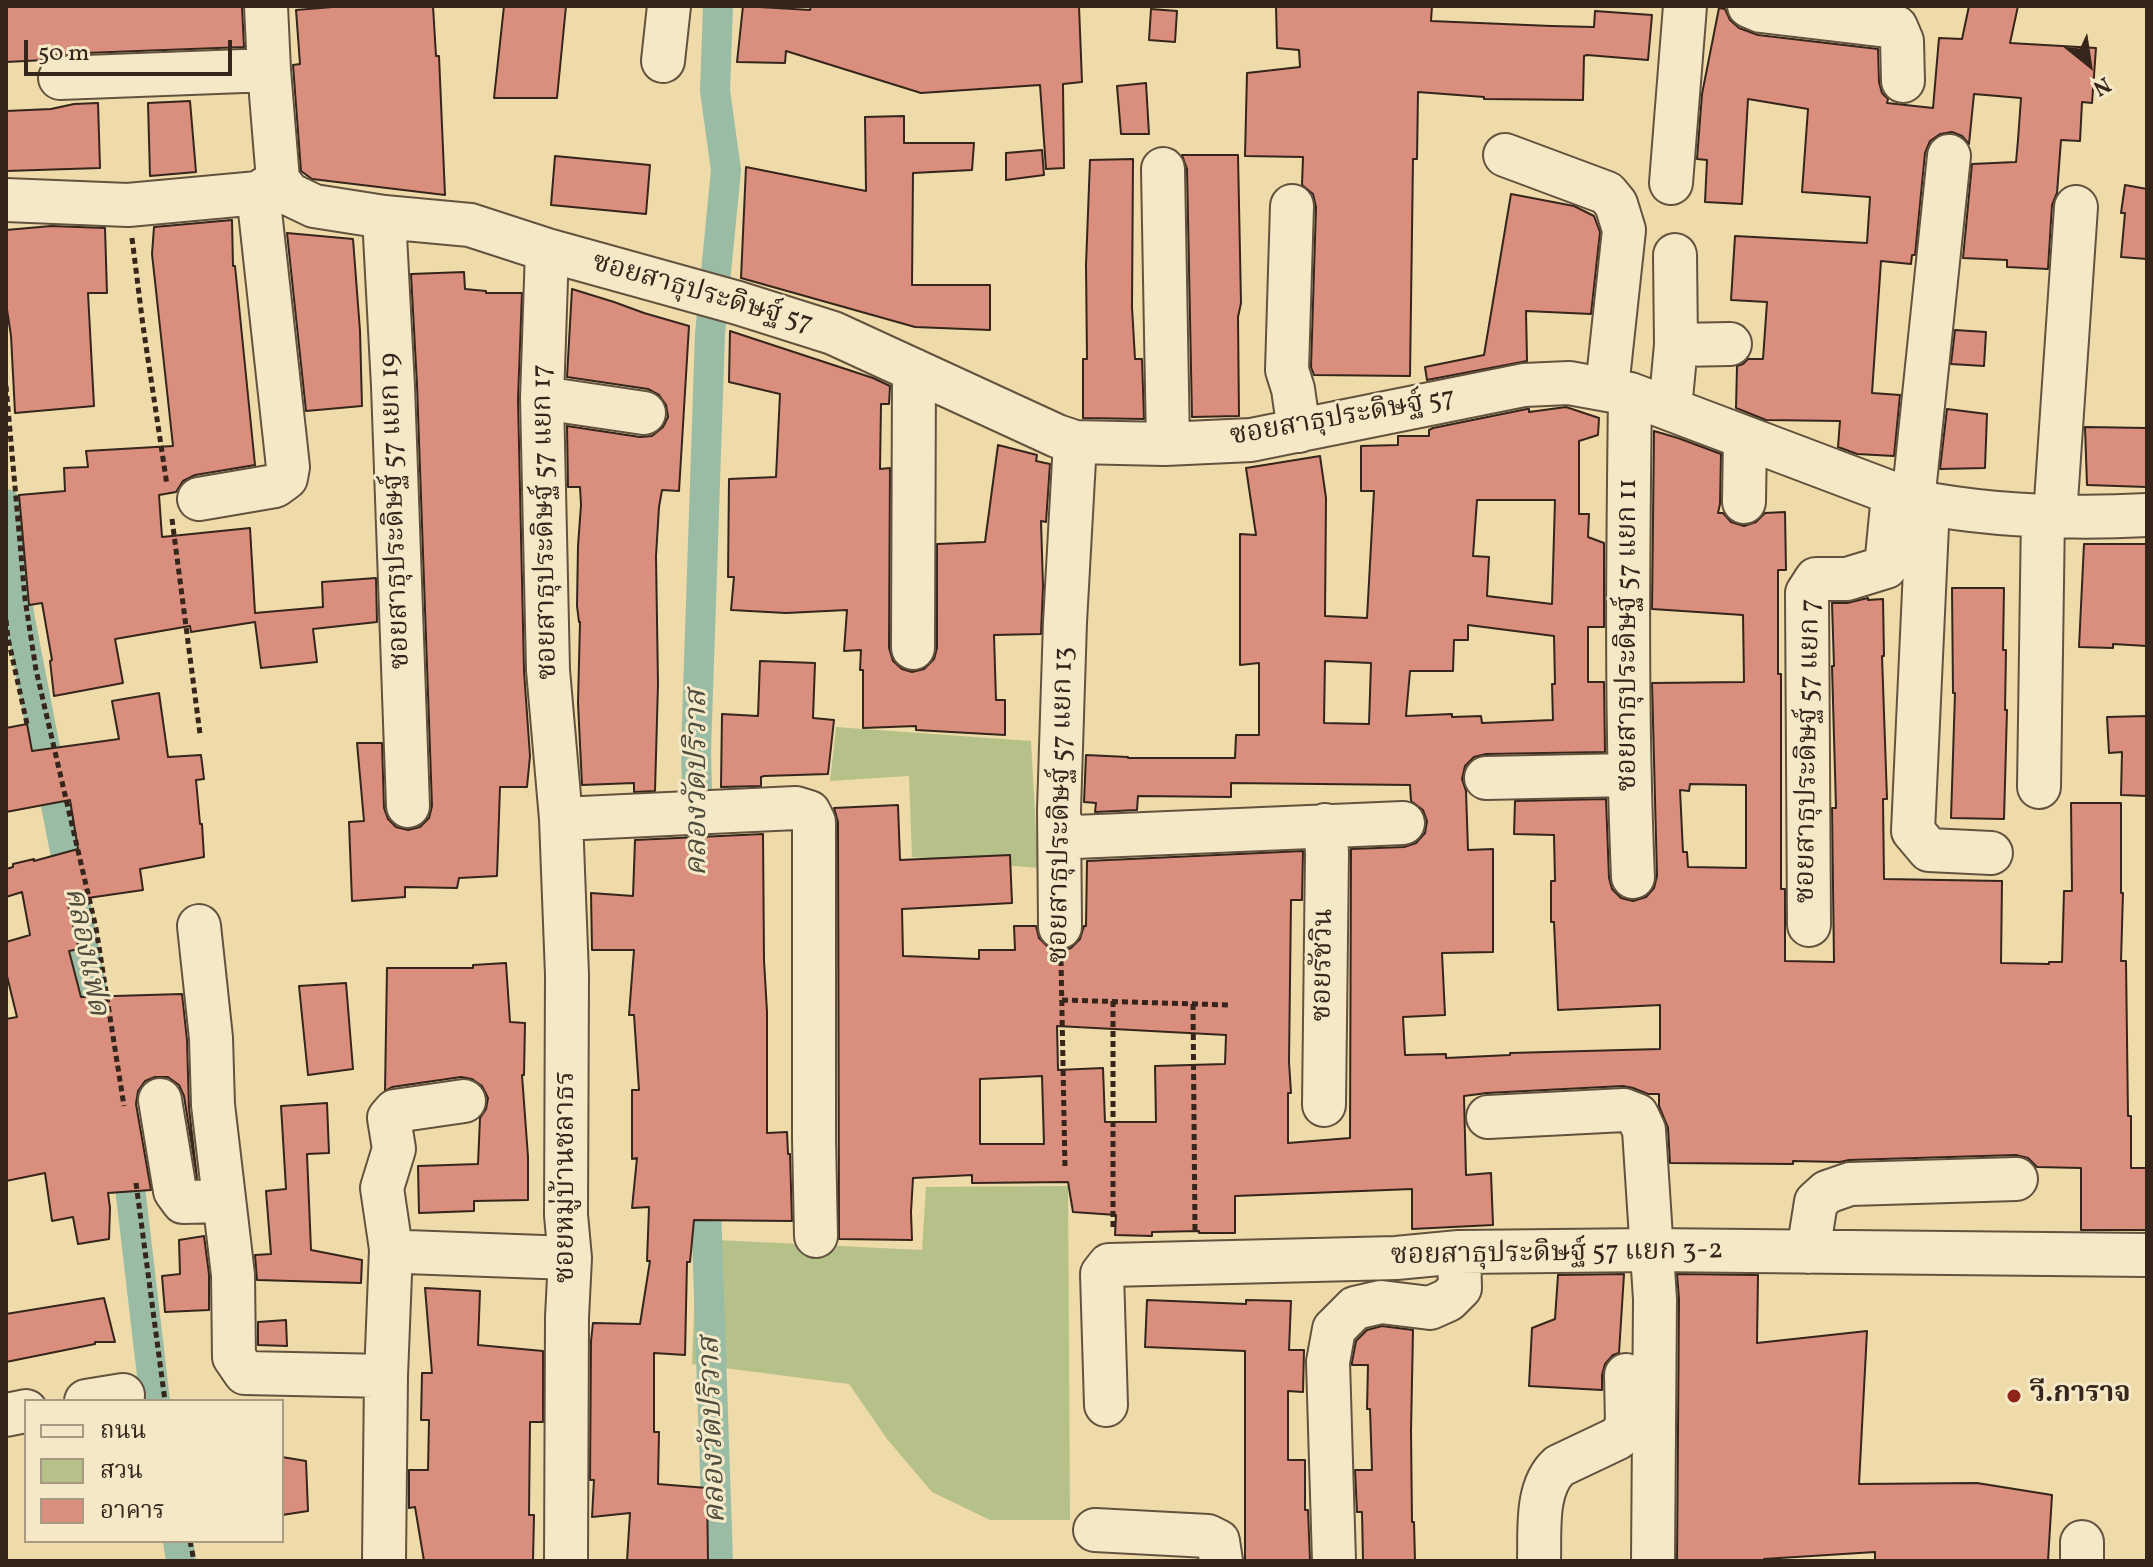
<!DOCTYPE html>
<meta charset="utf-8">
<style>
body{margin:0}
#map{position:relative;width:2153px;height:1567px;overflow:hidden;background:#eedba9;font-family:Vollkorn,"Noto Serif Thai",serif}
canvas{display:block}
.frame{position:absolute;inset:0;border:8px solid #35251b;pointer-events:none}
.legend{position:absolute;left:24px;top:1399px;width:260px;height:144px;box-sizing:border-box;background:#f4e8c7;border:2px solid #a89a82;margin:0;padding:10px 14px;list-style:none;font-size:24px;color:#35251b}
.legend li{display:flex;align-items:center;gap:16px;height:40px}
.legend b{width:40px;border:2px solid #a89a82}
.north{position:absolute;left:2049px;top:24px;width:80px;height:80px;-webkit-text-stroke:6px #f4e8c7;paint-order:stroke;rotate:150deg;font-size:22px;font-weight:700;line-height:32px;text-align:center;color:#35251b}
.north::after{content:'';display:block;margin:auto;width:28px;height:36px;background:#35251b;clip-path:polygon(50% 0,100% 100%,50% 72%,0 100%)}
.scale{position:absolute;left:24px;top:40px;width:208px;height:36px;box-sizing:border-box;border:4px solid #35251b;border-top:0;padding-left:10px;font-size:24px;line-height:28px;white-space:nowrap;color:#35251b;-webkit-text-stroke:6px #f4e8c7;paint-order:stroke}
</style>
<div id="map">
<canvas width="2153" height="1567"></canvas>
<div class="frame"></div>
<ul class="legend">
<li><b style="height:10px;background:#f4e8c7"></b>ถนน</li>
<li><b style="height:22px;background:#b6c18a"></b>สวน</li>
<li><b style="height:22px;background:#da8e7d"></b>อาคาร</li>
</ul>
<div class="north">N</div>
<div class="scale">50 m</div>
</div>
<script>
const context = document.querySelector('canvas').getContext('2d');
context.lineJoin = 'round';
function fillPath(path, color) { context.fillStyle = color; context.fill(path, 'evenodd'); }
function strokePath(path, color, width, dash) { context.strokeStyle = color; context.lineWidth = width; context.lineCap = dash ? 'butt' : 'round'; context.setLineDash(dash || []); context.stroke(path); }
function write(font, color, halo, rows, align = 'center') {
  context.font = font + ' Vollkorn,"Noto Serif Thai",serif'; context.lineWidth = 6; context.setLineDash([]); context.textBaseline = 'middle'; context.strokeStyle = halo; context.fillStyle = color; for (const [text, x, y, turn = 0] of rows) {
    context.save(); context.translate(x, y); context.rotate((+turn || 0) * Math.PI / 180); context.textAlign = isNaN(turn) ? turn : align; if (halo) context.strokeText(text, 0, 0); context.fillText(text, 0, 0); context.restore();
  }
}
fillPath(new Path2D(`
 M836,727L1031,741L1038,868L912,857L909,776L830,781Z
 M1068,1186L1070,1520H990L932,1492L887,1439L849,1384L692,1364L697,1239L922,1250L926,1187Z`), '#b6c18a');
strokePath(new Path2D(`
 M6,504L19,614L101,1037
 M698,831L696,751L710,334L726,170L715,91L718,6
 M123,1151L130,1187L155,1401
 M705,1179L718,1561
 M178,1541L181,1561`), '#9abca4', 30);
const building = new Path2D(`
 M6,6H242L244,47L59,54L45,60L6,62Z
 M345,6H433L436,56H439L445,195L312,179L301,171L293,65L300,64L296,10Z
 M504,6H566L557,98H494Z
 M743,6L810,10L811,6H1079L1082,82L1063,84L1064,168L1046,169L1040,85L921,93L786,51L785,63L737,62Z
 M1276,6H1432L1431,21L1551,26L1594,27L1595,11L1652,15L1648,60L1587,55L1584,56L1583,100L1484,99V97L1418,92L1417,159H1413L1410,376L1314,375L1311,367L1316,207L1313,194L1302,185L1303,157L1245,156L1247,73L1300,67L1299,50L1277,48Z
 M1969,6H2018L2010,43L2096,48L2092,103L2082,102L2080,141L2061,140L2057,193L2052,205L2048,269L2007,267V260L1963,258L1972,164L2016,162L2018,140L2021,98L1974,94L1969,144L1962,136L1952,132L1940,134L1930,141L1925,153L1915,255H1912L1911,264L1881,261L1872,393L1900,395L1894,456L1857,454L1838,447L1840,421L1766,420L1736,408L1737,366L1743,364L1748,359H1763L1767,302L1731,300L1735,236L1867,243L1870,197L1802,192L1808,109L1748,99L1742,204L1705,202L1707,160L1697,159L1702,94L1719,8L1725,9L1730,20L1739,28L1758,35L1878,49L1879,82L1882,93L1888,99L1887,103L1933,108L1939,38L1962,39Z
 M1151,9L1177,11L1175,42L1149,40Z
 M1146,83L1149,134H1121L1117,86Z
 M190,101L196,172L150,176L148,103Z
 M98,103L100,168L6,171V111L51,109L74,104Z
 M904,116V143H974L972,170L913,173L912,285H990V330L915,327L741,278L746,167L866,191L865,117Z
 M1042,150L1044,175L1006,180V153Z
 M1182,155H1238L1241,303L1238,317L1239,416L1192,417L1187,169Z
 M555,156L650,165L646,214L551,205Z
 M1133,159L1132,307L1135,359H1142L1144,419L1083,418V359H1087L1086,265L1090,160Z
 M2125,185L2147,189V259L2121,257L2125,213H2121Z
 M1511,194L1574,206L1594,216L1600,232L1591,314L1526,311L1527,361L1427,380L1425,367L1484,355Z
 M232,220L233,266H235L255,465L195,475L183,481L176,492L159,495L162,537L250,528L255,613L323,607L322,582L376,578L377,622L313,629L317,662L261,668L255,622L191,632L190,626L115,639L123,683L54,696L50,661L52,660L42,603L29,605L19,495L65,491L64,468L88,467L86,451L173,446L152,254L154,227Z
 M51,226L105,228L107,293H88L94,406L15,413L11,336L6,303V230Z
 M287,233L353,239L360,331L362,406L306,411Z
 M464,272L465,289L486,291V293H522L518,399L524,671L530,756L527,787H500L497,876L459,878L457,888L405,887V897L352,901L349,822L364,821L357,743H382L384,808L388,819L396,827L408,830L420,827L429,818L432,806L417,385L411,274Z
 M572,289L614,302L644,313L689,326L679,491L662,490L659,507L656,556L658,684L655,791L634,792V783L582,785L578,703L580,622H579L577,606L578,546L581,505L580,487H568L567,426L640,437L652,436L663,427L668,417L666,405L659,395L648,389L567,377Z
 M1955,330L1986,332L1984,366L1951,364Z
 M730,331L873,378L890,386L889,404H881L880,469L890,468L889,648L893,661L902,669L912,672L924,669L934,659L937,648V544L985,542L998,445L1037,455L1036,461L1050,464L1046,522L1041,521L1043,587L1041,634L994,635L996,700H1005V735L916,730V726L863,728V670H860L861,650L844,651L847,610L786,613L731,610L734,577H728L729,479L776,477L780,394L729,382Z
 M1566,407L1599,418L1598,435L1579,441V514H1589L1588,537L1604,543V627H1588V682H1604L1605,752L1486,754L1474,757L1465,766L1462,779L1466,791L1468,850L1493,849V952L1442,953L1445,1015L1403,1017L1405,1055L1446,1054V1058L1510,1055V1053L1660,1049V1005L1558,1010L1554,922H1551V881H1555L1554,835L1514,834L1515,801L1606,799L1609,878L1612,889L1621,898L1633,901L1646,897L1654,888L1657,876L1652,683L1744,682L1743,615L1652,609L1654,431L1678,438L1721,454L1720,504L1718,513H1723L1731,522L1744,526L1756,522L1765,513L1785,512L1786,570H1778V674H1781V889H1785V961L1834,962L1832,808H1836L1832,666H1834L1832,603H1847L1868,598V600L1883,599L1884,656H1882L1887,799H1883L1884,879L2002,881L2001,963L2049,964V962H2062L2064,891H2072L2071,803H2121V893H2123L2121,961H2126L2128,1116H2131V1168H2147V1230H2081V1168L2037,1167L2028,1158L2016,1155L1849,1160L1840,1162L1793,1161V1164L1670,1163L1668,1128L1659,1106V1094H1648L1633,1088L1623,1086L1487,1093L1464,1096L1466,1175L1491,1173L1493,1225L1412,1229V1189L1235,1196V1233H1199V1231L1152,1232V1236L1115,1235L1116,1215L1073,1212L1068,1182L972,1183V1175L913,1178L911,1212L912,1240L839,1239L838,822L834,808L898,805L900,860L1010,855L1012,903L902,909L903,956L979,959V950H1015L1014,926H1036L1039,938L1049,948L1061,951L1071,948L1080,939L1084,926H1086L1087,861L1303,851L1302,900H1291L1289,1062L1291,1093H1288V1143L1350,1138L1351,849L1404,847L1416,843L1425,833L1427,821L1423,810L1411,801L1410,785L1231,783V797L1138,796L1137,810L1095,812L1096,803L1084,802L1086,755L1128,757V758H1235L1236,735H1259V663L1240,665V534L1256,535L1246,468L1320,456L1326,498L1325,616L1367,618L1374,491H1361V446L1398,445V436H1429V430L1433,428L1527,409H1529V412ZM1477,500H1555L1552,604L1487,596L1489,557L1473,556ZM1468,625L1554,636L1555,684H1552L1553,720L1482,723L1481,716L1452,717V714L1406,716L1410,671H1453L1454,640H1468ZM1325,661L1371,663L1369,724L1324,723ZM1690,784L1746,785V868L1688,867L1687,852H1683L1680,790L1689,791ZM1057,1026L1226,1035L1225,1064L1155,1066L1156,1122H1105L1103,1068L1058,1070ZM1042,1076L1044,1144H980V1079Z
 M1947,409L1987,414L1985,468L1940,469Z
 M2085,427L2147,428V487L2087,485Z
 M2084,544H2147V646L2113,644V648L2079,647Z
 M1952,588H2004L2003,650H2006L2005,710H2007L2004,819L1951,818L1955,693H1953Z
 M760,661L815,663L813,718L834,720L828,774L764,776L761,777V786L721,787L722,714L758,716Z
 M159,693L168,757L201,755L204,779L196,780L200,824H202L204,857L140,869L143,890L67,901L79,949L69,951L81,997L182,994L187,1040L189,1108L197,1178L184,1096L179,1085L168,1077H155L145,1081L138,1091L136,1104L151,1190L108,1193L110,1208L109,1239L78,1244L73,1217L52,1221L45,1173L6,1181V1019L17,1017L6,972V942L30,935L22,892L6,897V869L13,867V864L34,859V861L78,849L70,800L6,812V728L27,724L32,751L119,739L112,701Z
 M2147,716V796L2121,795L2122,752L2109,753L2107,717Z
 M763,834L764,960L767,1012V1133L787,1132L788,1154H790L792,1221L694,1220L690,1262H687L685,1355L654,1353V1432H659L658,1484L707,1488L708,1561H627L630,1513L592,1517L594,1480H590L591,1341L593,1323L640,1324L650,1261H647L649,1207L632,1208L637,1158L632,1159V1090H639L634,1015H629L634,950H592L591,893L633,896L635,840Z
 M506,963L510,1022L525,1023L524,1075H522L528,1157V1200L474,1201V1211L419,1213L418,1166L478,1164L480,1118L486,1109L488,1098L482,1086L472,1079L461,1077L392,1087L385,1091L387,968H473V965Z
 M346,983L353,1069L308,1075L299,986Z
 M327,1103L329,1153L307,1154L311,1250L362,1260L361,1283L257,1280L255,1255L271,1254L266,1191L286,1189L281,1106Z
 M204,1236L209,1274V1310L165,1312L162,1276L180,1274L179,1240Z
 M1624,1274L1619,1353L1613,1355L1605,1364L1602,1375V1390L1529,1386L1532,1328L1555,1319L1558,1275Z
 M1677,1274L1758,1275L1757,1343L1867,1331L1859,1484L1977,1483L2052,1495L2048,1561H1875V1552L1764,1559V1561H1677L1679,1299Z
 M425,1288L480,1291L478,1345L543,1351V1422H530L529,1515H534L533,1561H424L415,1507L409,1508V1470H428L429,1420H421L422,1373H432Z
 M104,1298L115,1342H95V1344L6,1362V1314Z
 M1147,1300L1246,1304V1300L1291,1301L1289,1350H1304L1303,1392L1288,1391V1460H1305V1510H1308L1310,1560L1245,1561V1351L1145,1347Z
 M286,1320L287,1346L258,1345V1322Z
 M1382,1326L1413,1330L1411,1431L1412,1522H1414L1415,1561H1363L1362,1512H1357L1355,1470H1372L1370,1409H1367L1368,1365H1352V1362L1356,1341L1367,1330Z
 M282,1457L306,1461L308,1511L282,1515Z`);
fillPath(building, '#da8e7d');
strokePath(building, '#35251b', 2);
const minor = new Path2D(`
 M266,6L269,70L278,180L289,194L314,206L384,217L470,225L547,250L738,303L833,333L1057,436L1075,442L1165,444L1251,440L1524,385L1569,383L1630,394L1913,501C1989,516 2070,519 2147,515
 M1749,6L1761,11L1896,27L1902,41L1903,81
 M663,61L669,6
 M60,78L269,70
 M1505,155L1607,193L1616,204L1624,230L1607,388
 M1163,169L1168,443
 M1671,183L1685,6
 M6,200L128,205L258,193L278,180
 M1292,206L1287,370L1293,389L1299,431
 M384,217L393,386L408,806
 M547,250L542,398L548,670L561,819L567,975L566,1215L570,1258L567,1317L566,1561
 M1675,255L1676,345
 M1630,394C1628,555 1626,716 1633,877
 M542,398L644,413
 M1670,409L1676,345L1730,344
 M199,499L275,486L286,478L288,467L258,193
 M1913,501L1949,156
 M1744,502L1745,438
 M1928,504L1913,831L1929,850L1991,853
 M2055,516L2076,207
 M913,648L914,370
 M1486,778L1629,775
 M2039,787L2043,515
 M561,819L796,808L809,812L814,822V1139L816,1236
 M1060,826L1075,837L1403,823
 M1809,925L1807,593L1816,579H1847L1886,567L1893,495
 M199,926L211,1038L213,1105L233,1275L234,1357L245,1373L386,1376
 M1060,927L1059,810L1065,622L1075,442
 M160,1100L175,1191L183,1202L224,1201
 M1324,1105L1327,853L1325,825
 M1488,1117L1624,1110L1637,1115L1644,1130L1655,1299L1653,1561
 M391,1249L406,1252L570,1258
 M1808,1252L1816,1202L1827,1192L1850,1184L2016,1179
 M86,1401L123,1395
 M1106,1405L1102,1274L1109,1265L1396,1258L1459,1252L1651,1250L2147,1255
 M6,1415L26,1411
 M1095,1530L1208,1536L1218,1541L1221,1561
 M2082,1542V1561
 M384,1561L386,1376L391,1249L382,1188L394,1149L389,1118L395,1111L464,1101
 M1334,1561L1328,1362L1334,1329L1355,1308L1381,1302L1430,1308L1448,1300L1460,1288L1459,1252
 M1539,1561C1540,1531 1535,1488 1559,1466L1618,1438L1627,1426L1626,1375`);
strokePath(minor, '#63523e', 46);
strokePath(new Path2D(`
 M132,238L143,326L167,485
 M6,386L25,599L36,670L96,928L124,1106
 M172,519L200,734
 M6,620L8,638L27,724
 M1061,960L1065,1168
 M1062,1000L1230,1005
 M1113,1001V1231
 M1193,1004L1195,1231
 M136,1183L165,1401
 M190,1541L194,1561`), '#35251b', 5, [6, 4]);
strokePath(minor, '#f4e8c7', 42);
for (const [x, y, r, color] of [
 [2014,1396,8,"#8f2418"]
]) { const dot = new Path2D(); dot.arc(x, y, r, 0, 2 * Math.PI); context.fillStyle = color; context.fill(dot); strokePath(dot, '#f4e8c7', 3); }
write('28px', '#35251b', '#f4e8c7', [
 ["ซอยสาธุประดิษฐ์ 57",702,295,16],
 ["ซอยสาธุประดิษฐ์ 57",1343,419,-10],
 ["ซอยสาธุประดิษฐ์ 57 แยก 19",397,511,-92],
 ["ซอยสาธุประดิษฐ์ 57 แยก 17",547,522,-91],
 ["ซอยสาธุประดิษฐ์ 57 แยก 11",1630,635,-90],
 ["ซอยสาธุประดิษฐ์ 57 แยก 7",1810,751,-89],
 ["ซอยสาธุประดิษฐ์ 57 แยก 13",1063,805,-89],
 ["ซอยรัชวิน",1325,965,-89],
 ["ซอยหมู่บ้านชลาธร",568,1177,-90],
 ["ซอยสาธุประดิษฐ์ 57 แยก 3-2",1557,1255,-1]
]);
write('bold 28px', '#35251b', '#f4e8c7', [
 ["วี.การาจ",2030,1396]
], 'left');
write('italic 30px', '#4e4b3d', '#f4e8c7', [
 ["คลองวัดปริวาส",699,783,-90],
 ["คลองแฟด",84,952,79],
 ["คลองวัดปริวาส",715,1430,-92]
]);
</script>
